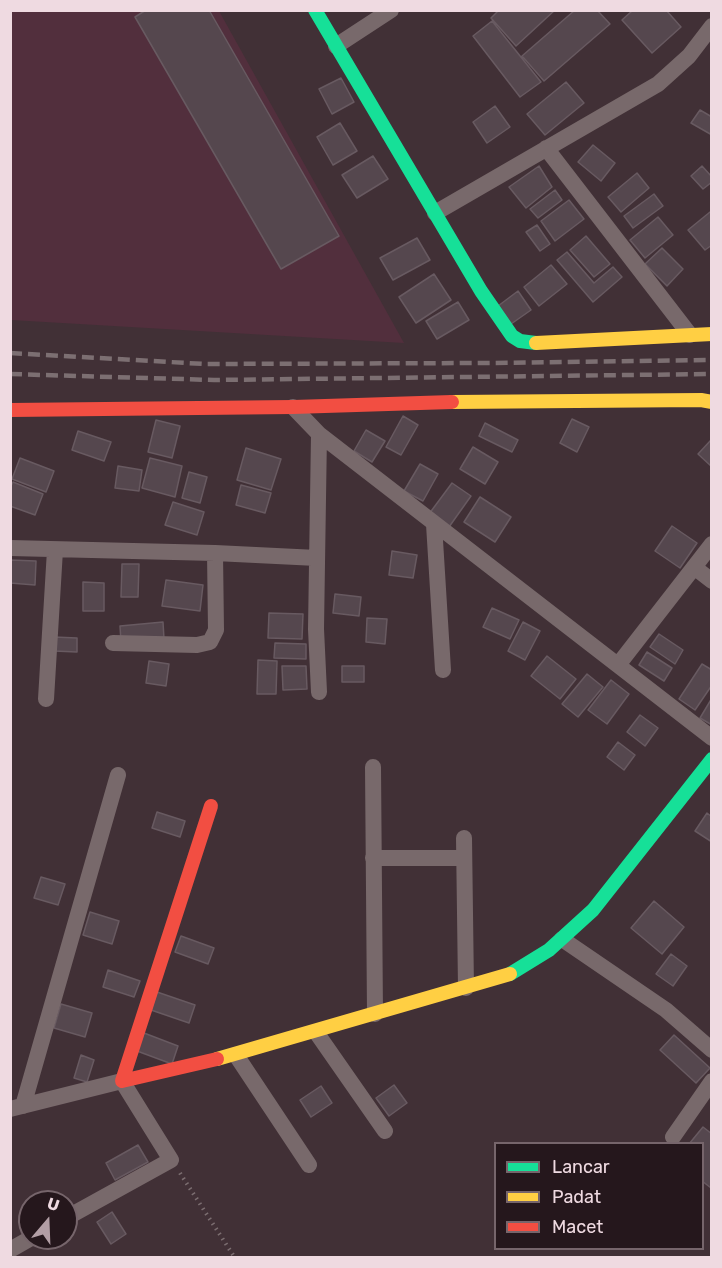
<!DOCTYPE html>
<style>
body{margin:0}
#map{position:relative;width:722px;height:1268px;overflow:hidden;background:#413036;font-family:Rubik,sans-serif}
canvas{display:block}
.frame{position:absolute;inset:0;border:12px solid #efdae1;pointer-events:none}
.legend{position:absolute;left:494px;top:1142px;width:210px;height:108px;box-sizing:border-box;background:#25171c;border:2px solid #76656b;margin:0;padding:8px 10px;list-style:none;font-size:18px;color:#efdae1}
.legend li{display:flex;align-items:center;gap:12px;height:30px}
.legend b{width:30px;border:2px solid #76656b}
.north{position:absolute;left:18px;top:1190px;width:60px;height:60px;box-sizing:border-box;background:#25171c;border:2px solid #76656b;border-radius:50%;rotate:19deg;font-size:16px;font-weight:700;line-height:24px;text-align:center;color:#efdae1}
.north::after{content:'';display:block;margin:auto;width:21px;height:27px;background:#b29ea5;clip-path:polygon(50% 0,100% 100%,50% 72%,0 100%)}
</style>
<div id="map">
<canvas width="722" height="1268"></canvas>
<div class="frame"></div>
<ul class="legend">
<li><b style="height:8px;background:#16e098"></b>Lancar</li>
<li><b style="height:8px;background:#ffcf43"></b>Padat</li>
<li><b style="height:8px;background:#f24e42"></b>Macet</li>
</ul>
<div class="north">U</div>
</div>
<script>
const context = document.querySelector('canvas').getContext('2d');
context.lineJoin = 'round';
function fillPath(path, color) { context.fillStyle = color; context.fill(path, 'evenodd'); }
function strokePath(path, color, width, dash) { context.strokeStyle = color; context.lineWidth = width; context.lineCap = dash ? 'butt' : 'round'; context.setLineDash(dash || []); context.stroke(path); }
fillPath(new Path2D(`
 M10,11H219L404,343L11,320Z`), '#522f3d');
const building = new Path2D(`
 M146,10H209L339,236L281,269L135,17Z
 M499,10H555L516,46L491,18Z
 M575,10H597L610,24L544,81L522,56Z
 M633,10H666L681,27L652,53L622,20Z
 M492,21L541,82L520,97L473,36Z
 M341,78L354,102L332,114L319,89Z
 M566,82L584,103L545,135L527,114Z
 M495,106L510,127L487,143L473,122Z
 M700,110L712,117V135L691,123Z
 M340,123L357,151L333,165L317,137Z
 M593,145L615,163L601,181L578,162Z
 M373,156L388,179L357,198L342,175Z
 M539,166L552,187L526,208L509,187Z
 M702,166L712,177V182L703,189L691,176Z
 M637,173L649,188L621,212L608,197Z
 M555,190L562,200L538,218L530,209Z
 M654,194L663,206L633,228L624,216Z
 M569,200L584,219L555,241L541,221Z
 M710,212L712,214V245L705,250L688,230Z
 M658,217L673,235L645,258L630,240Z
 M537,225L550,244L540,251L526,232Z
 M586,236L610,264L594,277L570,250Z
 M417,238L430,260L393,280L380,258Z
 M662,248L683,269L667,286L645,264Z
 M567,252L594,283L613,267L622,277L593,302L557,260Z
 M551,265L567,284L539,306L524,287Z
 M434,274L451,300L416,323L399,297Z
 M518,291L531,310L511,324L498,306Z
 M458,302L469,320L437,339L426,321Z
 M403,416L418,425L401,455L386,447Z
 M572,419L589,427L577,452L560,443Z
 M156,420L180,426L172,458L148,452Z
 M485,423L518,440L512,452L479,436Z
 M366,430L385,441L372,462L354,451Z
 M78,431L111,442L104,461L72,450Z
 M711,440H712V467L698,454Z
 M473,447L498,462L485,484L460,469Z
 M246,448L281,459L271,490L237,480Z
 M20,458L54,471L46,492L12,479Z
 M150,458L182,466L175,497L142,488Z
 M420,464L438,474L423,501L404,491Z
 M118,466L142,470L139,491L115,488Z
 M189,472L207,477L200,503L182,498Z
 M13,482L43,494L35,515L10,506V488Z
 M452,483L471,496L449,527L429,514Z
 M241,485L271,493L265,513L236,505Z
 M480,497L511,517L495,542L464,522Z
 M173,502L204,512L197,535L165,525Z
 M672,526L697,543L680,568L655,551Z
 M392,551L417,555L413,578L389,575Z
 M10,560L36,561L35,585L10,583Z
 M122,564H139L138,597H121Z
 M166,580L203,585L200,611L162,606Z
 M83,582L104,583V611H83Z
 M335,594L361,597L359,616L333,613Z
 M492,608L519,620L510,639L483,627Z
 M269,613L303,614L302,639L268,638Z
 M367,618L387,619L385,644L366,642Z
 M163,622L164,639L121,642L120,626Z
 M523,622L540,631L525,660L508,651Z
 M659,634L683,650L675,664L650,647Z
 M54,637L77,638V652L54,651Z
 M275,643L306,644V659L274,658Z
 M647,652L672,668L664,681L639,665Z
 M547,656L576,679L560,699L531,676Z
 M258,660L277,661L276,694H257Z
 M149,661L169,664L166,686L146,683Z
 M702,664L712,670V685L695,710L679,699Z
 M282,666H306L307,689L283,690Z
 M342,666H364V682H342Z
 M587,674L603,687L578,717L562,704Z
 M611,680L629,694L607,724L588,710Z
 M712,698V725L700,718Z
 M640,715L658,728L645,746L627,732Z
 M618,742L635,755L624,770L607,757Z
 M157,812L185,821L180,837L152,828Z
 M707,813L712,817V842L695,831Z
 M41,877L65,884L58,905L34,898Z
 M654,901L684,927L662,954L631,928Z
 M90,912L119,921L112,944L83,935Z
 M181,936L214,948L208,964L175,952Z
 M671,954L687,966L673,986L656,974Z
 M108,970L140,981L134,997L103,987Z
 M157,992L195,1005L189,1023L151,1010Z
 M61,1004L92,1013L85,1037L54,1028Z
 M144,1033L178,1046L172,1064L137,1051Z
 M674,1035L710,1068L696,1083L660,1050Z
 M81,1055L94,1060L87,1082L74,1078Z
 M394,1085L407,1103L389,1116L376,1098Z
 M321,1086L332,1103L311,1117L300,1100Z
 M703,1127L712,1134L711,1188L702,1181V1144H689Z
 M138,1145L148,1162L115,1180L106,1163Z
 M112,1212L126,1234L111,1244L97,1222Z`);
fillPath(building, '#55474e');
strokePath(building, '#685a61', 1.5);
strokePath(new Path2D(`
 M180,1173L235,1258`), '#7b6d70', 4, [1.5, 4.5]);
strokePath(new Path2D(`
 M336,46L391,10
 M546,148L690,335
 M435,213L658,84L689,56L712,26
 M293,407L319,434L316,629L319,692
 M319,434L712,738
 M434,524L443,670
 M10,548L215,553L317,558
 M694,567L712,581
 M113,643L197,645L210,642L216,630L215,553
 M618,665L712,544
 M46,699L55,550
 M373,767L375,1014
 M464,838L466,988
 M373,858H464
 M562,939L666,1010L712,1050
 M316,1032L385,1131
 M236,1055L309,1165
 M23,1106L118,775
 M10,1109L122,1081L171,1160L66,1218
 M673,1137L712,1081
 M10,1250L31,1238`), '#78696b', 16);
strokePath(new Path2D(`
 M315,10L481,291L512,336L520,341L536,343
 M510,974L549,950L593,910L712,759`), '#16e098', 14);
strokePath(new Path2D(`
 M536,343L712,334
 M452,402L701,400L712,402
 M217,1059L510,974`), '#ffcf43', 14);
strokePath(new Path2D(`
 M10,410L293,407L452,402
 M211,806L122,1081L217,1059`), '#f24e42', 14);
strokePath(new Path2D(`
 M10,353L205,364L487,363L712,360
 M10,374L214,380L712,374`), '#7c6f72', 4.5, [12, 6]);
</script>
